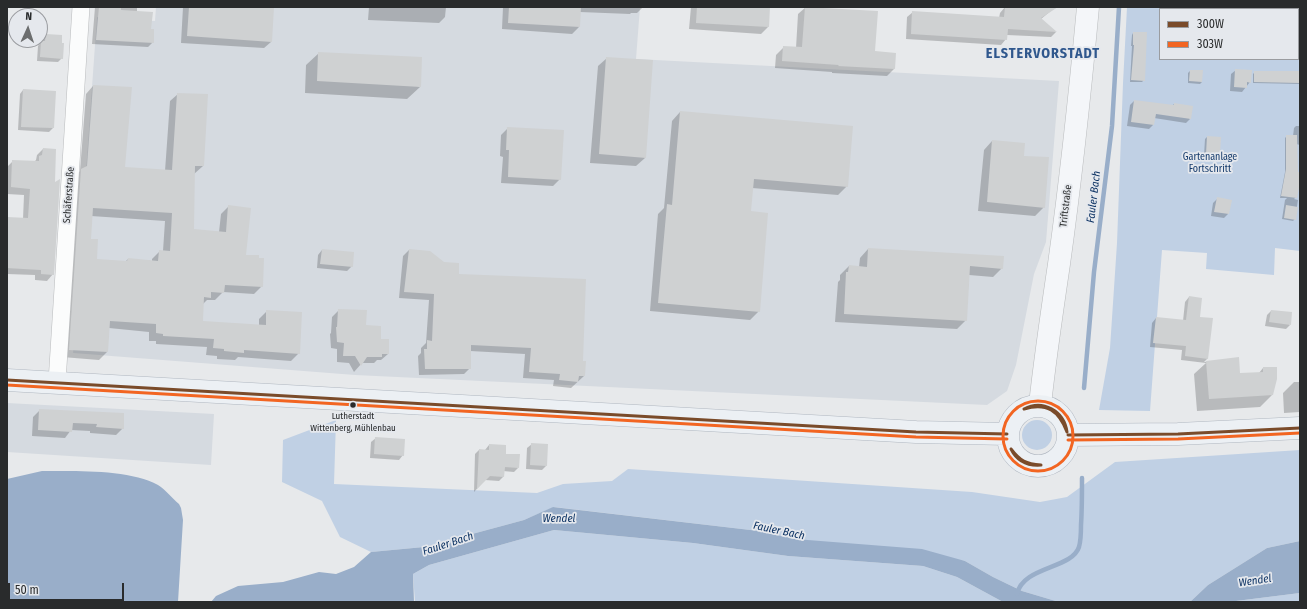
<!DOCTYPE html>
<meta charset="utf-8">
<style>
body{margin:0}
#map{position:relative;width:1307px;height:609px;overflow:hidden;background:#e7e9eb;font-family:"Fira Sans Condensed",sans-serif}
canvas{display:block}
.frame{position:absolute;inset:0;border:8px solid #292b2c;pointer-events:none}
.legend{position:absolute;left:1159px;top:8px;width:140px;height:52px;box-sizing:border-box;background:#e5e8ed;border:1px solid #9a9ca0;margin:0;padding:5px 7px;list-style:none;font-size:12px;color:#292b2c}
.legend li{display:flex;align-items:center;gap:8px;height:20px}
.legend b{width:20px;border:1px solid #9a9ca0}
.north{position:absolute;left:8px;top:8px;width:40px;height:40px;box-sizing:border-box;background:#e5e8ed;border:1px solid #9a9ca0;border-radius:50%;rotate:3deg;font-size:11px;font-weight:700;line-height:16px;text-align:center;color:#292b2c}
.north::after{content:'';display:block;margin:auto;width:14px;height:18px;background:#6c6e6f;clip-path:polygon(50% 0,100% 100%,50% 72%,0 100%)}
.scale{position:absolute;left:8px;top:583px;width:116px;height:18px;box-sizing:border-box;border:2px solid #292b2c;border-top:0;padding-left:5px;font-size:12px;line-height:14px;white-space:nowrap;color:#292b2c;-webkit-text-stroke:3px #e5e8ed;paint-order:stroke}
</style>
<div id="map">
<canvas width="1307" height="609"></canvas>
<div class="frame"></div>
<ul class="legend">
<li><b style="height:5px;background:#7a4b2a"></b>300W</li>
<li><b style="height:5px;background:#f26522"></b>303W</li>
</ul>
<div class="north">N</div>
<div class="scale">50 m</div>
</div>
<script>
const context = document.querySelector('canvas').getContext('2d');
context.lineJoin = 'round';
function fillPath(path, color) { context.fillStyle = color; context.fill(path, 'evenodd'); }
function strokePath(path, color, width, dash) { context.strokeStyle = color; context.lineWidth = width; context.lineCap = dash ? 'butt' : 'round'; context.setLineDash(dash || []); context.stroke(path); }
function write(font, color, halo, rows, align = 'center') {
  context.font = font + ' "Fira Sans Condensed",sans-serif'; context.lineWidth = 3.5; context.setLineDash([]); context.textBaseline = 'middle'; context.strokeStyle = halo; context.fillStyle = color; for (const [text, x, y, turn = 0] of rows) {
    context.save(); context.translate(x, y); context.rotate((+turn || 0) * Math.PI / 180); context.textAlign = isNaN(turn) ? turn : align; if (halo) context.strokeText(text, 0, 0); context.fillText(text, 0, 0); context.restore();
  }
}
fillPath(new Path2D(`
 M156,7H640L636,59L1059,81L1046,242L1034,274L1016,365L1007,391L987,405L355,375L73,353L97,17L155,21Z
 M7,403L214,414L211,465L7,452Z`), '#d5dae0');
fillPath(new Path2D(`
 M1127,7H1300V251L1275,248L1274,275L1206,269L1207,253L1162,250L1150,411L1099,410L1110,348L1117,243L1123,83ZM1160,9H1298V59H1160Z
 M1022 435a15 15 0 1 1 30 0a15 15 0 1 1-30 0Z
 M336,420L334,484L537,493L563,484L612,481L628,469L972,492L1040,502L1067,497L1115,462L1300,450V541L1267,548L1208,585L1190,602H1059L1022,591L993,577L965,561L795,539L759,531L554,507L524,520L424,547L371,552L340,537L322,501L282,482L283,440Z
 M554,530L693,543L788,556L923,566L957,577L1003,602H415L413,574L429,565Z
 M1300,593V602H1228Z`), '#c0d0e4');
fillPath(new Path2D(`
 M42,471C74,471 130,469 158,485C166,490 172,498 179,504L181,508L183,520L178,602H7V479Z
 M553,507L759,531L795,539L922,549L965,561L993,577L1022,591L1059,602H1003L957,577L923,566L788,556L693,543L554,530L429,565L413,574L414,602H211L216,596L238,586L283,582L319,572L336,574L354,567L371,552L424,547L524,520Z
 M1300,541V593L1228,602H1190L1208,585L1267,548Z`), '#99aec9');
fillPath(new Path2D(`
 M95,7H137V12L150,30L153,42L148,47L92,44Z
 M183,7H273L271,42L264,48L181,43Z
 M369,7H446L445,17L439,23L368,20Z
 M503,7H643L637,13H631L630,14L580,12L579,27L572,34L502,29Z
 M691,7H769L768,27L761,34L689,29Z
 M806,7L874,52L895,68L887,76L832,73V72L775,68L776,55L784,47L796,48L798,14Z
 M1005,7H1049L1052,10L1041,19L1056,32L1051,37L1007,35L1006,39L1001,45L906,39L907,17L913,12L999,18L1000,13Z
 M1298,12H1300V33H1298Z
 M1133,33L1144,80L1142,82H1130L1132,46H1131L1132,35Z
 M46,35L62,58L58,62L37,61L38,46Z
 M319,53L420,87L407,99L305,93L306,65Z
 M607,58L645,158L636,166L590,163L598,66Z
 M1236,70L1250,82L1242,92L1230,91L1231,74Z
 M1190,71L1202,82L1200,84L1188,83V73Z
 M1255,72H1300V84L1253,83V74Z
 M93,86L124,168L165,171L170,101L178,94L203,166L194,174L193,230L219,232L221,214L229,206L245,256L262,286L254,294L223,292L215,300H207L203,304L202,322L259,326V319L267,311L299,353L291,361L238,357L235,360L217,359V356L206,355L207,347L156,344V341H149V332L109,328L107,352L99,360L62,357L73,178L80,171L86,94ZM91,216L165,221L163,251H160L152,259V261L128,259L125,262L96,260L90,240Z
 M23,90L53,128L49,132L18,130L20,94Z
 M1134,101L1172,106L1174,104L1190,119L1186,123L1154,118L1153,125L1149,129L1127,126L1130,105Z
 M680,112L847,186L838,195L752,188L750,212L759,311L750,320L650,311L658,214L664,208L672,121Z
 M1296,126H1300V145L1296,144V197L1294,199L1298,200L1295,219L1293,221L1282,219L1285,200L1287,198H1280L1285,172V138L1287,136H1293L1294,128Z
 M508,128L560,179L553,186L501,183L503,157L500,156L501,135Z
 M1207,137L1219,154L1217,156L1204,155L1205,139Z
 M992,141L1023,157L1044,207L1035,216L978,211L984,150Z
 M43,149L53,274L47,281L35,280V275L7,274V218L23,219L24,195L7,194V167L13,161L34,162L36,160L37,155Z
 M1218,198L1231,201L1228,214L1224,218L1211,216L1213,203Z
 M868,249L1002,268L993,277L969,275L966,320L957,329L835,322L838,282L840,280V275L849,266L859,267L860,258Z
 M322,250L352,266L347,271L317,268L318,255Z
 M409,250L458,275L581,362L584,376L571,388L553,386L554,380L523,378L525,354L470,351V368L464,374L419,375L418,356L421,353V348L426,343L429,300L399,298L403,256Z
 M1189,297L1199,317L1208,358L1204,362L1238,359L1239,374L1259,373L1263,368L1272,395L1260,407L1197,411L1194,374L1206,363L1181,360L1182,350L1150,347L1152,323L1156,318L1183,321L1185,302Z
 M339,310L380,340L388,354L381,360H377L374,363H362L354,372L349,363L337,362V349L331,348L330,334L331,333L332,317Z
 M1271,311L1290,325L1286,329L1265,326L1267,315Z
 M1294,382H1300V412L1284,413L1283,393Z
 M40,410L123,428L116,435L90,433V431L71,430L65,438L32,436L33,417Z
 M376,438L403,455L399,460L370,458L371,442Z
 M532,444L546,466L542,470L526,469L527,448Z
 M489,445L504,455L518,468L514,472L503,471V477L499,481L485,480L474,492L475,454L479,450H485Z`), '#0003');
strokePath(new Path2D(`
 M1084,388L1094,272L1112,126L1119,7
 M1017,594C1023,566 1072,569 1079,547C1081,540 1081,532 1081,525C1082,510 1082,494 1082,478`), '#99aec9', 4.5);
fillPath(new Path2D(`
 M99,7H121V10L153,12L151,29H154V43L96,40Z
 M189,7H274L272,42L187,36Z
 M509,7H581L580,27L508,23Z
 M697,7H770L769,27L696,23Z
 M805,7L878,11L875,51L896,53L895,69L838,66L839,65L782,61L783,46L802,47Z
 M1005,7H1058L1041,18L1057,32L1008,29L1007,40L911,34L912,11L1004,17Z
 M1133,32H1147L1145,81L1131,80L1134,45H1133Z
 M46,34L62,35V43H64L63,59L40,57L41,41H45Z
 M318,52L422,57L421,87L317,81Z
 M606,57L653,60L646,158L599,154Z
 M1235,69L1252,70L1251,83L1247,82V88L1234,87Z
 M1190,70H1203L1202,82L1189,81Z
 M1254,71H1300V83L1254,82Z
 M93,85L132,87L125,167L172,170L177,93L208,94L204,166H195L194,229L226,232L228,205L251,208L246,255H259V258H264L263,287L225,285L224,293L211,292V298L204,297L203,321L266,325V310L302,312L300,354L244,350V353L224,351V349L213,348L214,339L163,336V334L156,333V324L110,321L108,352L69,350L81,169L87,166ZM93,208L172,213L170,251L159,250L158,261L128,258L127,261L97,259L98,239H91Z
 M23,89L56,91L54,128L21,127Z
 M1134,100L1174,105V103L1193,106L1191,119L1156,114L1154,125L1131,122Z
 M680,111L853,126L848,187L754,179L751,211L768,213L760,312L658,303L667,204L672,205Z
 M507,127L564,130L561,180L508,177L509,150H506Z
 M1286,135H1297L1298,172H1300V182L1297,198L1281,196L1286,169Z
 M1207,136L1221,137L1220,155L1206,154Z
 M992,140L1025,143L1024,156L1049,157L1045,208L987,202Z
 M43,148L56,149L55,182L60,179L54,275L41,274V270L7,268V217L28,218L30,189L11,187L12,160L39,161V156L42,155Z
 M1217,197L1232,200L1229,214L1214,212Z
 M1286,205L1298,207L1296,220L1284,218Z
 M868,248L1004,256L1003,269L970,266L967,321L844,314L846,272H848L849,265L867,267Z
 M322,249L354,252L353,267L320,264Z
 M409,249L430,251L444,262L459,263V274L586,279L583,361H586L585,376H579L578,382L559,380L560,374L529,372L531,348L471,345V369H425L424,349H427V340L432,341L434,294L404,292Z
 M1189,296L1202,298L1200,317L1213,318L1208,359L1185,356L1186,346L1153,343L1156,317L1186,320Z
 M338,309L367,310L366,325L381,326V339H389V354H382V357H367L361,366L355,356H343L344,343L337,342L336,327H337Z
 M1271,310L1292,312L1291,325L1269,322Z
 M1239,357L1240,373L1263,372V367H1277V379L1273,395L1209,399L1206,361Z
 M39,409L124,413V429L96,427L97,424L73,423L72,432L38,430Z
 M375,437L405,439L404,456L374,454Z
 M531,443L548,444L547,466L530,465Z
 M489,444L506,445V454H520L519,468L505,467L504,477L490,476L477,489L479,449L489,450Z`), '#cfd1d2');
const minor = new Path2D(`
 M57,382L81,7`);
const secondary = new Path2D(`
 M1040,405C1045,358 1052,311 1059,264C1071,178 1080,93 1088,7`);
const primary = new Path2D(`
 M7,380L916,432L1007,434
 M1008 436a30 30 0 1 1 60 0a30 30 0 1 1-60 0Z
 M1068,435L1178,434L1300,428`);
strokePath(minor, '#b9bbbd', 18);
strokePath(secondary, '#b9bbbd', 23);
strokePath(primary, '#b0b7c0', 23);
strokePath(minor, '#fbfcfc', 17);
strokePath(secondary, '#f4f6f9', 22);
strokePath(primary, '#ecf0f4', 22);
strokePath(new Path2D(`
 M7,380L916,432L1007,434
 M1024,409C1043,399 1064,411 1067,432
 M1024,409C1047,402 1059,411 1067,432
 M1068,435L1178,434L1300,428
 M1011,449C1020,461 1026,464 1041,465
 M1011,449C1017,461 1028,466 1041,465`), '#7a4b2a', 3);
strokePath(new Path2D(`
 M7,385L916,437L1007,439
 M1003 436a35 35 0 1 1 70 0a35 35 0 1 1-70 0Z
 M1068,440L1178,439L1300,433`), '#f26522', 3);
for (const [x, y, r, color] of [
 [353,405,3.5,"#292b2c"]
]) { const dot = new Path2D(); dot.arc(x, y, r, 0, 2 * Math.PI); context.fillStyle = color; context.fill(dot); strokePath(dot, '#e5e8ed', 1.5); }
write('9px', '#292b2c', '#e5e8ed', [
 ["Lutherstadt",353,416],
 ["Wittenberg, Mühlenbau",353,428]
]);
write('10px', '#143a6b', '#e5e8ed', [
 ["Gartenanlage",1210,157],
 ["Fortschritt",1210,169]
]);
write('10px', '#292b2c', '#e5e8ed', [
 ["Schäferstraße",69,195,-86],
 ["Triftstraße",1066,206,-83]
]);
write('italic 11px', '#0c3263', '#e5e8ed', [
 ["Fauler Bach",1094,197,-83],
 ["Wendel",559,519],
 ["Fauler Bach",779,531,12],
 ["Fauler Bach",448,544,-18],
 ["Wendel",1255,581,-9]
]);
context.letterSpacing = '1px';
write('bold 14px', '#2f578d', '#e5e8ed', [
 ["ELSTERVORSTADT",1043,54]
]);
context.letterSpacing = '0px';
</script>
